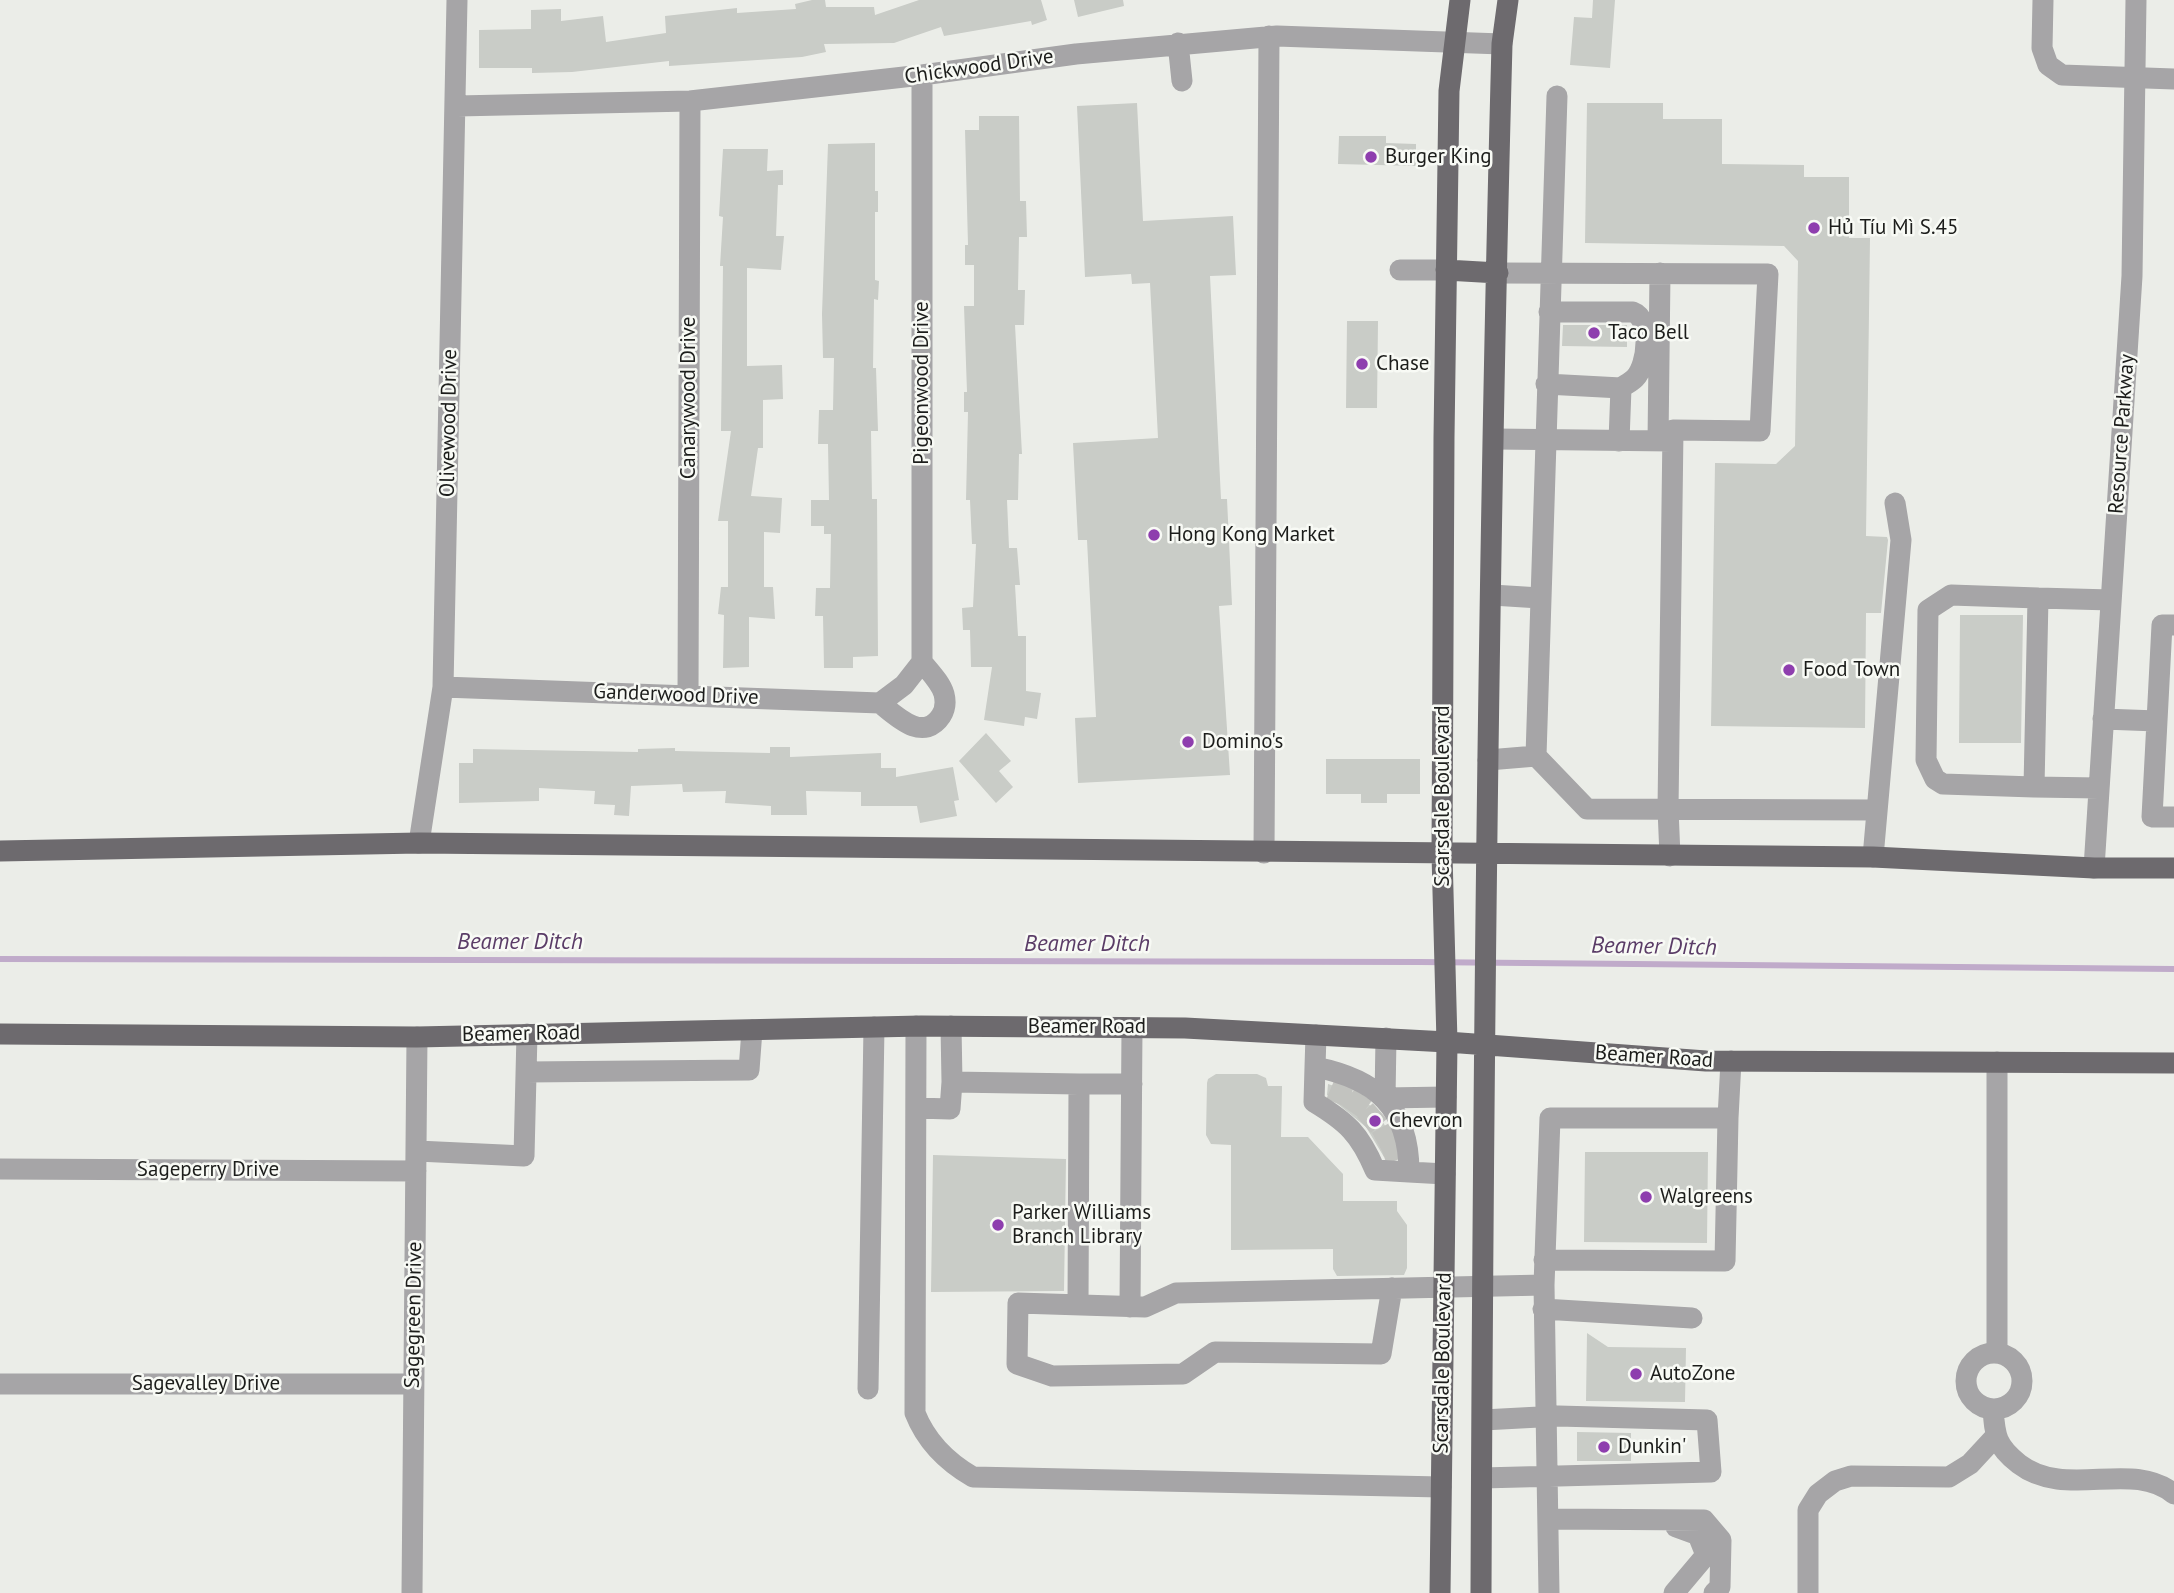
<!DOCTYPE html>
<meta charset="utf-8">
<style>
body{margin:0}
canvas{display:block;background:#ebede8}
</style>
<canvas width="2174" height="1593"></canvas>
<script>
const context = document.querySelector('canvas').getContext('2d');
context.lineJoin = 'round';
function strokePath(path, color, width, dash) { context.strokeStyle = color; context.lineWidth = width; context.lineCap = dash ? 'butt' : 'round'; context.setLineDash(dash || []); context.stroke(path); }
function fillPath(path, color) { context.fillStyle = color; context.fill(path, 'evenodd'); }
function write(font, color, halo, rows, align = 'center') {
  context.font = font + ' "PT Sans",sans-serif'; context.lineWidth = 5; context.setLineDash([]); context.textBaseline = 'middle'; context.strokeStyle = halo; context.fillStyle = color; for (const [text, x, y, turn = 0] of rows) {
    context.save(); context.translate(x, y); context.rotate((+turn || 0) * Math.PI / 180); context.textAlign = isNaN(turn) ? turn : align; if (halo) context.strokeText(text, 0, 0); context.fillText(text, 0, 0); context.restore();
  }
}
strokePath(new Path2D(`
 M0,959L1418,962L2174,969`), '#c0abca', 6);
fillPath(new Path2D(`
 M812,0H825L826,7H874L875,15L919,0H1041L1047,20L1032,25L1031,21L944,36L941,27L894,43L824,44L826,52L802,57L669,66V61L572,72L532,73V68H479V30L531,29V10L561,9V21L603,16L606,42L666,33L665,16L737,8V13L796,9L795,4Z
 M1074,0H1123L1124,6L1078,17Z
 M1593,0H1615L1610,68L1570,65L1574,17L1592,18Z
 M1137,103L1143,221L1233,216L1236,275L1210,276L1221,499H1227L1232,605L1219,606L1230,775L1078,783L1075,718L1096,717L1087,540H1078L1073,443L1158,438L1150,283L1132,284L1131,274L1085,277L1077,106Z
 M1587,103H1663V119H1722V164L1804,165V177H1849V238H1870L1866,536L1887,537L1888,540L1881,613H1866L1865,728L1711,726L1715,463L1776,464L1795,446L1798,261L1784,246L1585,243Z
 M979,116H1019L1020,201H1026L1027,237H1019L1018,290H1025L1024,325H1015L1022,454H1019L1018,500H1007L1009,548H1017L1020,585H1015L1018,636H1026V691L1041,693L1037,719L1025,717L1024,726L984,720L992,667H971L970,630H963L962,608L973,607L976,544H972L970,500H966L968,412H964V392H967L964,306H974V265H965V245H968L965,130H979Z
 M1339,136H1386V143L1416,144V166L1338,164Z
 M875,143V191H878V212H875V280L879,281L878,300L874,299L873,368H876L878,431H871L872,499H877L878,656L853,657V668H824L823,616H815L816,588H830L831,534H824V526H811V500H829L828,444H818L819,410H833L834,358H823L822,314L828,144Z
 M723,149H768L767,171L783,170V185H778L776,236H784L781,270L747,268V366L782,365L783,399L763,400V448H758L751,496L782,498L780,533L764,532V587H773L775,619L749,617V667L723,668L724,615L718,614L721,587H728V521H718L731,431H721L723,266H720L723,217L719,216Z
 M1347,321H1378L1377,408H1346Z
 M1563,325H1627V347L1562,346Z
 M1960,615H2023L2021,743H1959Z
 M986,733L1011,761L999,771L1013,787L996,803L959,761Z
 M770,747H790V757L881,753V768H896V777L953,767L959,800L954,801L957,816L920,823L917,806H861V792L806,791L807,815H771V806L725,803L726,791L683,792L682,784L631,786L629,816L614,815L615,805L594,804L595,791L539,788V801L459,803V763H473V749L638,752V749L675,748V751L770,753Z
 M1326,759H1420V794H1387V803H1361V794H1326Z
 M1216,1074H1257L1266,1078L1268,1086H1282L1281,1137H1308L1343,1174V1201H1397V1211L1407,1225V1268L1404,1275L1337,1276L1333,1269V1249L1231,1250V1145L1211,1144L1206,1135L1207,1083L1208,1079Z
 M1328,1084L1350,1091L1375,1109L1390,1134L1395,1156L1384,1157L1366,1127L1327,1095Z
 M1585,1152H1708L1707,1243L1584,1242Z
 M933,1155L1066,1159L1064,1291L931,1292Z
 M1587,1333L1608,1347L1686,1348L1685,1402L1586,1401Z
 M1577,1432L1631,1433V1461H1577Z`), '#c9ccc7');
strokePath(new Path2D(`
 M1336,1103L1344,1084
 M1351,1112L1363,1095
 M1364,1125L1380,1111
 M1377,1142L1395,1132
 M1383,1154L1402,1147`), '#c2c3bf', 21, [21, 10]);
strokePath(new Path2D(`
 M2043,0L2042,48L2048,65L2062,75L2174,79
 M1178,43L1182,81
 M457,106L690,101L922,75L1076,54L1277,36L1502,44
 M1400,270H1446
 M1498,273L1768,274L1760,431L1673,430L1668,809L1670,856
 M1549,312H1633C1652,319 1648,365 1635,378C1631,382 1625,385 1621,388
 M1546,384L1621,388L1619,441
 M1495,439L1672,441
 M1658,441L1660,273
 M1492,595L1540,598
 M2174,625H2162L2152,817H2174
 M443,687L880,703L904,685L922,662V75
 M688,696L690,101
 M880,703C896,716 923,743 941,716C945,710 946,702 944,694C941,683 930,672 922,662
 M2103,719L2157,721
 M1536,756L1587,809L1875,810
 M1488,760L1536,756L1557,96
 M2034,787L1943,784L1935,779L1926,760L1928,610L1951,595L2038,598
 M2099,788L2034,787L2038,598L2111,600
 M419,843L443,687L457,0
 M1264,853L1269,36
 M1873,857L1901,540L1895,503
 M2094,868L2132,276L2136,0
 M916,1026L915,1413C926,1441 947,1462 973,1477L1441,1487
 M951,1026L952,1082L1079,1084L1078,1305
 M1316,1035L1315,1067C1376,1079 1409,1107 1409,1172L1445,1174
 M1386,1038L1385,1098L1446,1097
 M1315,1067L1314,1102C1347,1122 1360,1134 1375,1170L1409,1172
 M526,1072L749,1070L752,1030
 M1079,1084H1132
 M916,1108L950,1109L952,1082
 M417,1151L524,1156L527,1034
 M0,1169L416,1171
 M1544,1260L1725,1261L1728,1118
 M1544,1285L1549,1593
 M1392,1288L1381,1354L1215,1352L1183,1374L1052,1376L1017,1364L1018,1303L1145,1307L1176,1293L1544,1285L1550,1118H1728L1731,1061
 M1130,1307L1132,1028
 M1543,1309L1692,1318
 M1997,1353V1062
 M1966 1381a28 28 0 1 1 56 0a28 28 0 1 1-56 0Z
 M0,1384H413
 M868,1389L874,1027
 M1993,1409C1995,1436 1996,1446 2019,1464C2066,1500 2132,1459 2174,1494
 M1482,1478L1711,1472L1707,1420L1558,1416L1483,1420
 M1549,1519L1704,1520L1721,1540L1720,1587L1714,1593
 M412,1593L417,1037
 M1674,1593L1706,1555L1698,1535L1676,1527
 M1808,1593V1510L1818,1494L1835,1481L1851,1476L1949,1477L1970,1464L1995,1437`), '#a6a5a7', 21);
strokePath(new Path2D(`
 M1446,270L1498,273
 M0,851L419,843L1873,857L2094,868H2174
 M0,1034L417,1037L921,1026L1185,1028L1447,1042L1706,1061L2174,1063
 M1440,1593L1447,1042L1442,854L1444,437L1449,91L1460,0
 M1481,1593C1483,1077 1488,560 1502,44L1508,0`), '#6d6a6e', 21);
for (const [x, y, r, color] of [
 [1371,157,7,"#8e3eae"],
 [1814,228,7,"#8e3eae"],
 [1594,333,7,"#8e3eae"],
 [1362,364,7,"#8e3eae"],
 [1154,535,7,"#8e3eae"],
 [1789,670,7,"#8e3eae"],
 [1188,742,7,"#8e3eae"],
 [1375,1121,7,"#8e3eae"],
 [1646,1197,7,"#8e3eae"],
 [998,1225,7,"#8e3eae"],
 [1636,1374,7,"#8e3eae"],
 [1604,1447,7,"#8e3eae"]
]) { const dot = new Path2D(); dot.arc(x, y, r, 0, 2 * Math.PI); context.fillStyle = color; context.fill(dot); strokePath(dot, '#f8faf5', 2.5); }
write('21px', '#1c1d1b', '#f8faf5', [
 ["Chickwood Drive",979,67,-8],
 ["Pigeonwood Drive",922,383,-90],
 ["Canarywood Drive",689,398,-90],
 ["Olivewood Drive",449,423,-89],
 ["Resource Parkway",2122,434,-86],
 ["Ganderwood Drive",676,695,2],
 ["Scarsdale Boulevard",1443,796,-90],
 ["Beamer Road",1087,1027],
 ["Beamer Road",521,1034,-1],
 ["Beamer Road",1654,1057,4],
 ["Sageperry Drive",208,1170],
 ["Sagegreen Drive",414,1315,-89],
 ["Scarsdale Boulevard",1443,1363,-89],
 ["Sagevalley Drive",206,1384]
]);
write('21px', '#1c1d1b', '#f8faf5', [
 ["Burger King",1385,157],
 ["Hủ Tíu Mì S.45",1828,228],
 ["Taco Bell",1608,333],
 ["Chase",1376,364],
 ["Hong Kong Market",1168,535],
 ["Food Town",1803,670],
 ["Domino's",1202,742],
 ["Chevron",1389,1121],
 ["Walgreens",1660,1197],
 ["Parker Williams",1012,1213],
 ["Branch Library",1012,1237],
 ["AutoZone",1650,1374],
 ["Dunkin'",1618,1447]
], 'left');
write('italic 23px', '#5a3c67', '#f8faf5', [
 ["Beamer Ditch",520,942],
 ["Beamer Ditch",1087,944],
 ["Beamer Ditch",1654,947,1]
]);
</script>
